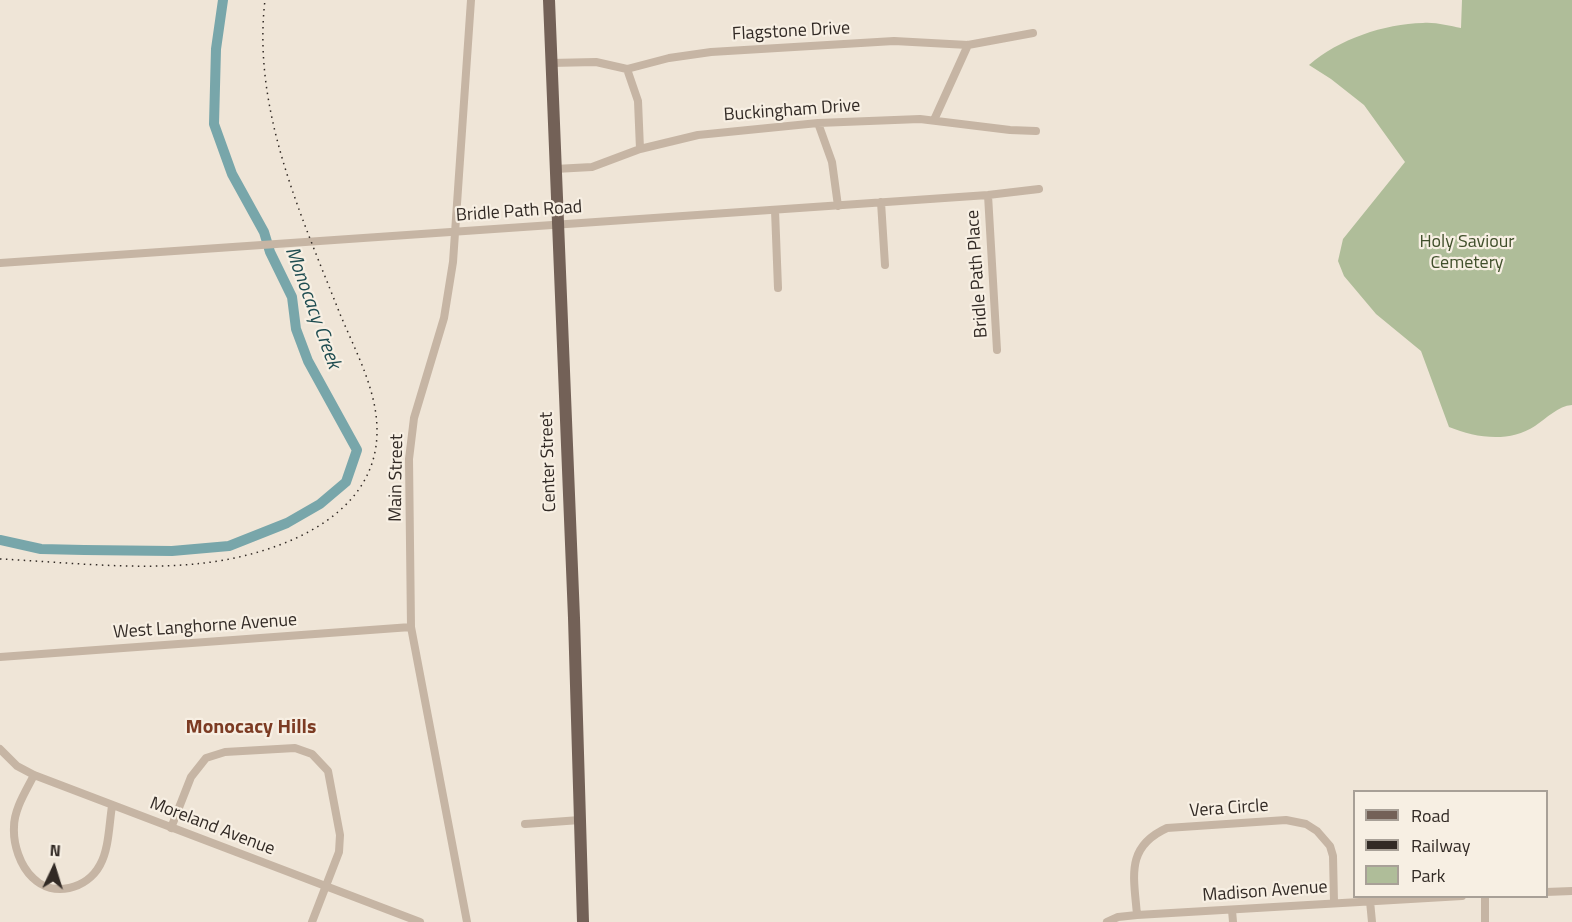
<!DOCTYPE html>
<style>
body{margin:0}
#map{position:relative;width:1572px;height:922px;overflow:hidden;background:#efe5d7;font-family:"Titillium Web",sans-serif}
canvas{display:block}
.legend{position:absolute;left:1353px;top:790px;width:195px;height:108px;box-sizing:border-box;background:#f7efe3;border:2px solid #a8a097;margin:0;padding:8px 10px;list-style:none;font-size:18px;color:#322a25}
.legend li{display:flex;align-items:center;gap:12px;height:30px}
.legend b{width:30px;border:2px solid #a8a097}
.north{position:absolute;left:24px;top:838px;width:60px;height:60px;-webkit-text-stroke:4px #f7efe3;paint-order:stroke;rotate:4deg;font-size:16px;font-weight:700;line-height:24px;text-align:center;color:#322a25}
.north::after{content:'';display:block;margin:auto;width:21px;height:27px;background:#322a25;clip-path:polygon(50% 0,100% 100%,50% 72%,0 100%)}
</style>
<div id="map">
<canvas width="1572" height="922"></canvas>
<ul class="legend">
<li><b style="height:8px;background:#736157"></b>Road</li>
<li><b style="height:8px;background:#322a25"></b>Railway</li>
<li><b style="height:16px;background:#afbd99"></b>Park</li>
</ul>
<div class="north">N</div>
</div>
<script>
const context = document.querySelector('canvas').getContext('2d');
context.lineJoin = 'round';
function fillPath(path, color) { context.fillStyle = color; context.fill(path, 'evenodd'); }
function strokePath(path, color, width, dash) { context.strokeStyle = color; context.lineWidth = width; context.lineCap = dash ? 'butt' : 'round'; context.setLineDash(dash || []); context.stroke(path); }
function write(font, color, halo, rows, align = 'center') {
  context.font = font + ' "Titillium Web",sans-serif'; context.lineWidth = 4.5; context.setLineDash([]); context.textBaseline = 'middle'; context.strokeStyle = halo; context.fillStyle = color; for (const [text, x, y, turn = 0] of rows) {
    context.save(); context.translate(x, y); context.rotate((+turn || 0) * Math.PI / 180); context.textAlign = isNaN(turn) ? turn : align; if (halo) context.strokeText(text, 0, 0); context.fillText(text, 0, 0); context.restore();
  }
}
fillPath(new Path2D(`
 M1462,0H1572V405C1558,406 1547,418 1535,426C1509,443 1476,438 1449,427L1421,351L1376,314L1344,276L1338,261L1343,239L1405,162L1364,105L1331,79L1309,65C1339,39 1384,24 1423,23C1436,22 1449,26 1461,28Z`), '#afbd99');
strokePath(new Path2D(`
 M0,540L41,549L84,550L172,551L229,546L287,523L320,504L346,482L357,450L308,361L296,329L292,297L270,252L264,232L232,174L214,124L216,49L223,0`), '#78a6aa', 10);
strokePath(new Path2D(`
 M550,63L596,62L627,69L669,58L711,52L894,41L968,45L1033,33
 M627,69L638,101L640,149
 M934,120L968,45
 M818,123L832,162L838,206
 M555,169L592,167L640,149L698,135L818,123L920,119L1010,130L1036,131
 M988,195L997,350
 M881,202L885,265
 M775,210L778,288
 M0,263L988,195L1039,189
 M0,657L411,627
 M0,749L17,766L34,775L420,922
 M34,775C26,791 14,809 14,827C13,844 20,866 33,878C53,898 87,889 100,865C109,849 109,825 112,806
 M525,824L580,820
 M171,828L191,777L206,758L225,752L295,748L312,754L328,771L340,835L339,852L312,922
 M1546,892L1572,891
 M1370,901L1372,922
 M1232,910L1233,922
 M1137,915C1134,877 1125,847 1167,828L1286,820L1306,824L1317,831L1330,846L1333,856L1334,902
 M467,922L411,627L409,459L414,418L444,318L453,262L471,0
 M1107,922L1118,917L1137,915L1462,896
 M1485,922V896`), '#c6b5a4', 8);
strokePath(new Path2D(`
 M549,0L574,618L583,922`), '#736157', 12);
strokePath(new Path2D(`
 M0,559C64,562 131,570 195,564C270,557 378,521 377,430C377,390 355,350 340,314C301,215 252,110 265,0`), '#322a25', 1.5, [1.5, 4.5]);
write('18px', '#322a25', '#f7efe3', [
 ["Flagstone Drive",791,32,-3],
 ["Buckingham Drive",792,111,-4],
 ["Bridle Path Road",519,212,-4],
 ["Bridle Path Place",978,274,-94],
 ["Center Street",549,462,-92],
 ["Main Street",397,478,-89],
 ["West Langhorne Avenue",205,627,-4],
 ["Vera Circle",1229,809,-4],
 ["Moreland Avenue",212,827,21],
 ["Madison Avenue",1265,892,-4]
]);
write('18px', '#404f2b', '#f7efe3', [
 ["Holy Saviour",1467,243],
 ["Cemetery",1467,264]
]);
write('italic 20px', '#1e4c50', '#f7efe3', [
 ["Monocacy Creek",312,308,70]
]);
write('bold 20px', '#7c3b23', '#f7efe3', [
 ["Monocacy Hills",251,728]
]);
</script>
